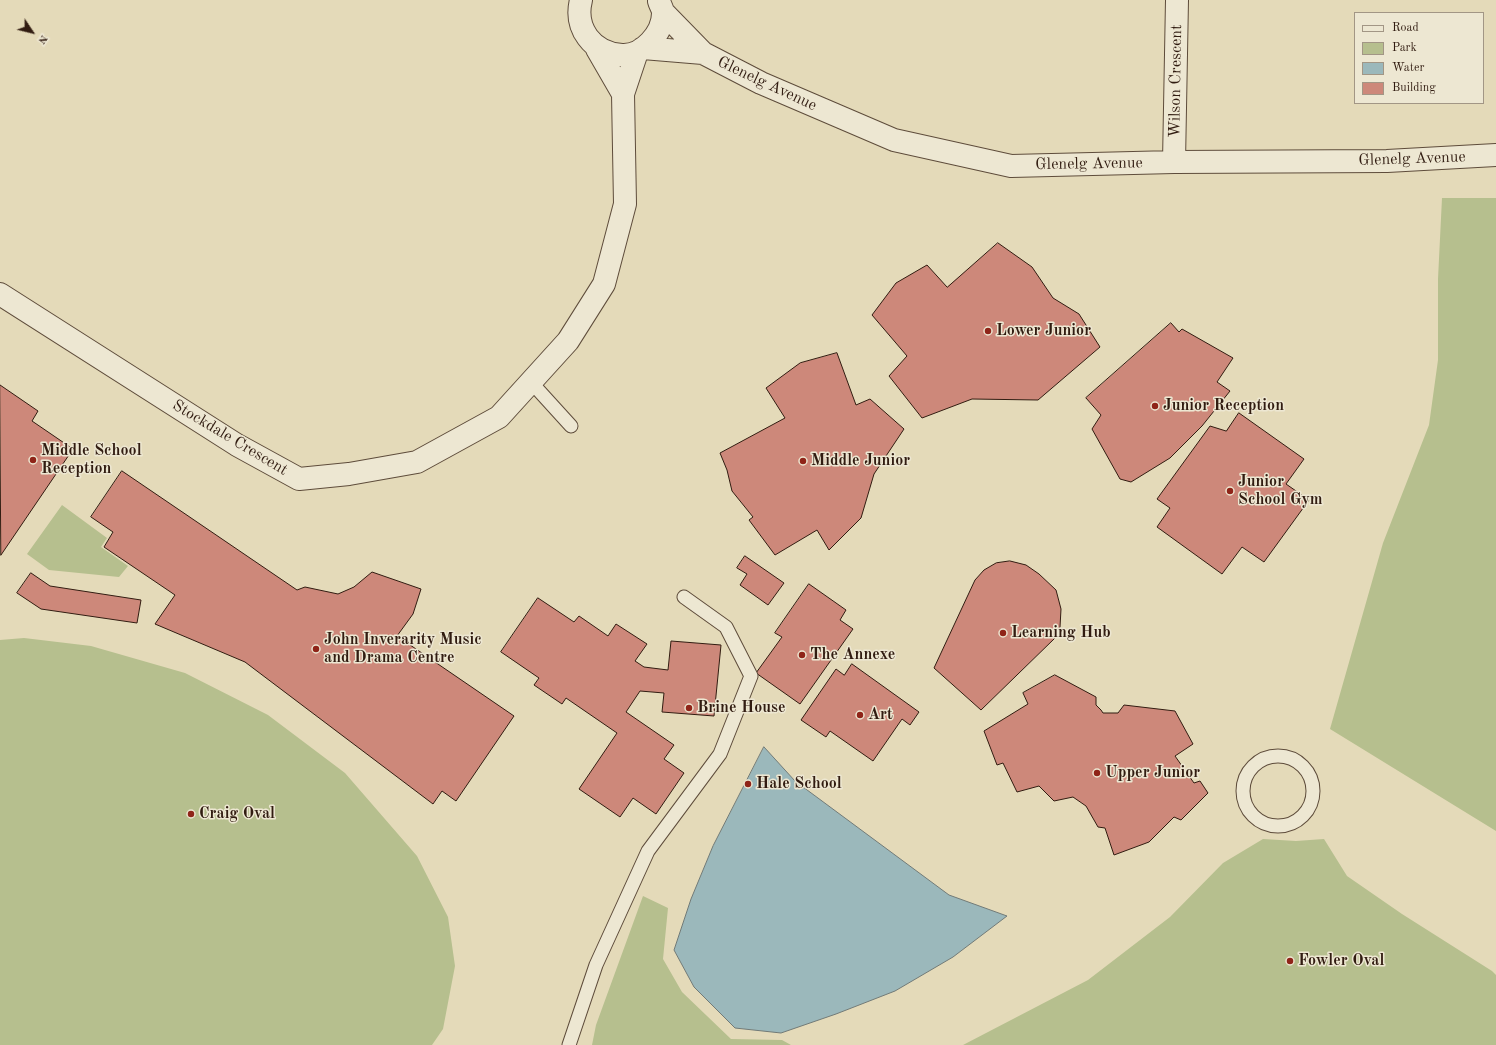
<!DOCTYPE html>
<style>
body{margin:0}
#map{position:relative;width:1496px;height:1045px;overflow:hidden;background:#e4dab9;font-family:"Old Standard TT",serif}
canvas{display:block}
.legend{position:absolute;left:1354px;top:12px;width:130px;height:92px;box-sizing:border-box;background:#ede7d2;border:1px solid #a29685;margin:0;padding:5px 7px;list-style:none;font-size:12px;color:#311c11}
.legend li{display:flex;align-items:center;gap:8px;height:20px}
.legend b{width:20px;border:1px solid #a29685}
.north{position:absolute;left:12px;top:12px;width:40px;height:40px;-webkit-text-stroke:3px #ede7d2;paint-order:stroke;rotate:125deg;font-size:11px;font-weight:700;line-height:16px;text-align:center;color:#311c11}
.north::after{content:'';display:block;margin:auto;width:14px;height:18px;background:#311c11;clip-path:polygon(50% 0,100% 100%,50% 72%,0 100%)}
</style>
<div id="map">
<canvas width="1496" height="1045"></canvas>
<ul class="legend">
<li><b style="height:5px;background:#ede7d2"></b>Road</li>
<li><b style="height:11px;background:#b6bf8e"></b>Park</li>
<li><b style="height:11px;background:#9bb8bb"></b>Water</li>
<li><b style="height:11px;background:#cd887a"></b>Building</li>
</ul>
<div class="north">N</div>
</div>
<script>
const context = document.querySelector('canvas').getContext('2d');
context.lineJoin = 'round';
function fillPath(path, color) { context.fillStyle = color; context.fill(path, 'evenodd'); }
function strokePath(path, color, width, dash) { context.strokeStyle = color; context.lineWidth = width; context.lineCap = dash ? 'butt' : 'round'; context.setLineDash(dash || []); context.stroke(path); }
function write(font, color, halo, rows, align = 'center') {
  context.font = font + ' "Old Standard TT",serif'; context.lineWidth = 3; context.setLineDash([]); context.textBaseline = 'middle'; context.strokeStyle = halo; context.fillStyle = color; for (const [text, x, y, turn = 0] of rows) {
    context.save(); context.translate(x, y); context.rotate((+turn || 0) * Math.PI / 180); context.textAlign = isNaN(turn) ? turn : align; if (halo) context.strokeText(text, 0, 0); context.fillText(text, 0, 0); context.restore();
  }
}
fillPath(new Path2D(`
 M1442,198H1496V831L1330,729L1383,543L1429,425L1438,360V279Z
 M62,505L107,538L101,547L128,566L119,577L49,570L27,554Z
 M24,638L91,646L185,673L268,715L345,773L417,856L448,917L455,966L443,1029L432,1045H0V640Z
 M1263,839L1296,841L1324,839L1347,876L1402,914L1492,971L1496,975V1045H963L1088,980L1170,917L1223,863Z
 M643,896L668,908L663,959L682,992L731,1039L782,1040L791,1045H592L596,1025Z`), '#b6bf8e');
const water = new Path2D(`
 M764,747L795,781L949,895L1007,916L953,957L895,991L836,1014L781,1033L735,1028L694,987L674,950L691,899L713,846Z`);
fillPath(water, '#9bb8bb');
strokePath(water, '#717a77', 1);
const building = new Path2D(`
 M998,243L1032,267L1053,298L1079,314L1100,347L1038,400L972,399L922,418L889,376L907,356L872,315L896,283L927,265L947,287Z
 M1171,323L1179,332L1182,329L1233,358L1217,382L1230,391L1202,426L1170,458L1131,482L1120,479L1092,429L1101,415L1086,398Z
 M837,353L856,405L870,399L904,429L874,474L861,518L829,550L817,530L775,555L749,520L753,517L732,491L727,470L720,453L785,418L766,388L800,363Z
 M0,385L38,411L32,421L73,449L1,555Z
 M1239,413L1304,459L1286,484L1309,500L1264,562L1242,547L1222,574L1157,527L1170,508L1157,499L1210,426L1226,431Z
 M122,471L297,590L305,587L338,594L354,587L372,572L421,589L413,614L397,636L514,716L456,801L442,791L433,804L245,662L155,624L175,595L104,547L113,532L91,517Z
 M745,556L784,583L768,605L740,585L747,574L737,568Z
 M1010,561L1026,565L1039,574L1056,590L1061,609L1060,627L1054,639L981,710L934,668L975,580L984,570L996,563Z
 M31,573L50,586L141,600L137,623L41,609L17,593Z
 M809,584L846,610L840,620L853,629L800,704L756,673L782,637L775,633Z
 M538,598L574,622L579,616L608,636L616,624L647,644L635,661L644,667L668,670L671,641L721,645L714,716L662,712L664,693L640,691L626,712L674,745L664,759L684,773L656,814L633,798L620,817L579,789L617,733L566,698L562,704L534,685L539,678L501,652Z
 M852,664L919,712L910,725L902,719L873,761L830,731L826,737L801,720L836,669L844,675Z
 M1055,675L1096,697V705L1101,710L1103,713H1118L1124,705L1175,711L1193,744L1175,756L1194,783L1200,781L1208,793L1181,820L1174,817L1149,842L1114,855L1105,828L1098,827L1086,806L1073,797L1054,801L1039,786L1017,792L1003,763L997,765L984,731L1028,704L1023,693Z`);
fillPath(building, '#cd887a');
strokePath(building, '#311c11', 1);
const service = new Path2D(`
 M531,382L571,426
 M1243 791a35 35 0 1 1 70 0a35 35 0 1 1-70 0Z
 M569,1045L596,965L648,851L720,754L751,676L726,627L684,597`);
const minor = new Path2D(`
 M581,0C574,28 592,53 622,55C643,56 663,33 663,13C663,9 660,5 659,1
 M663,12L703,53L761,83L894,140L1011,166L1174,162L1387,161L1496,155
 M643,48L703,53
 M597,49L623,94
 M1174,162L1177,0
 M0,294L237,445L299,479L349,474L417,462L499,417L568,341L604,284L625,204L623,94L637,52`);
strokePath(service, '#5e4c3b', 15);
strokePath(minor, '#5e4c3b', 24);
strokePath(service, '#ede7d2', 13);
strokePath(minor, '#ede7d2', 22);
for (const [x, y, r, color] of [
 [988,331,4,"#8f2418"],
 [1155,406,4,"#8f2418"],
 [33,460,4,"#8f2418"],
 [803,461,4,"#8f2418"],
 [1230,491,4,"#8f2418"],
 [1003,633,4,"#8f2418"],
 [316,649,4,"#8f2418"],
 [802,655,4,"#8f2418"],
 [689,708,4,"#8f2418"],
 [860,715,4,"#8f2418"],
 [1097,773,4,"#8f2418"],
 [748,784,4,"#8f2418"],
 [191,814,4,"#8f2418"],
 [1290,961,4,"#8f2418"]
]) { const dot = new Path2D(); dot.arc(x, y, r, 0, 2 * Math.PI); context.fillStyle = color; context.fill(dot); strokePath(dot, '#ede7d2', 1.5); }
write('16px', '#311c11', '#ede7d2', [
 ["Wilson Crescent",1176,81,-89],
 ["Glenelg Avenue",767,84,25],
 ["Glenelg Avenue",1412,159,-2],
 ["Glenelg Avenue",1089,164,-1],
 ["Stockdale Crescent",230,438,31]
]);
write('bold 16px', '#311c11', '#ede7d2', [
 ["Lower Junior",996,331],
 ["Junior Reception",1163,406],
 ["Middle School",41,451],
 ["Reception",41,469],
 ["Middle Junior",811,461],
 ["Junior",1238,482],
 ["School Gym",1238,500],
 ["Learning Hub",1011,633],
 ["John Inverarity Music",324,640],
 ["and Drama Centre",324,658],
 ["The Annexe",810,655],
 ["Brine House",697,708],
 ["Art",868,715],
 ["Upper Junior",1105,773],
 ["Hale School",756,784],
 ["Craig Oval",199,814],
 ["Fowler Oval",1298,961]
], 'left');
</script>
